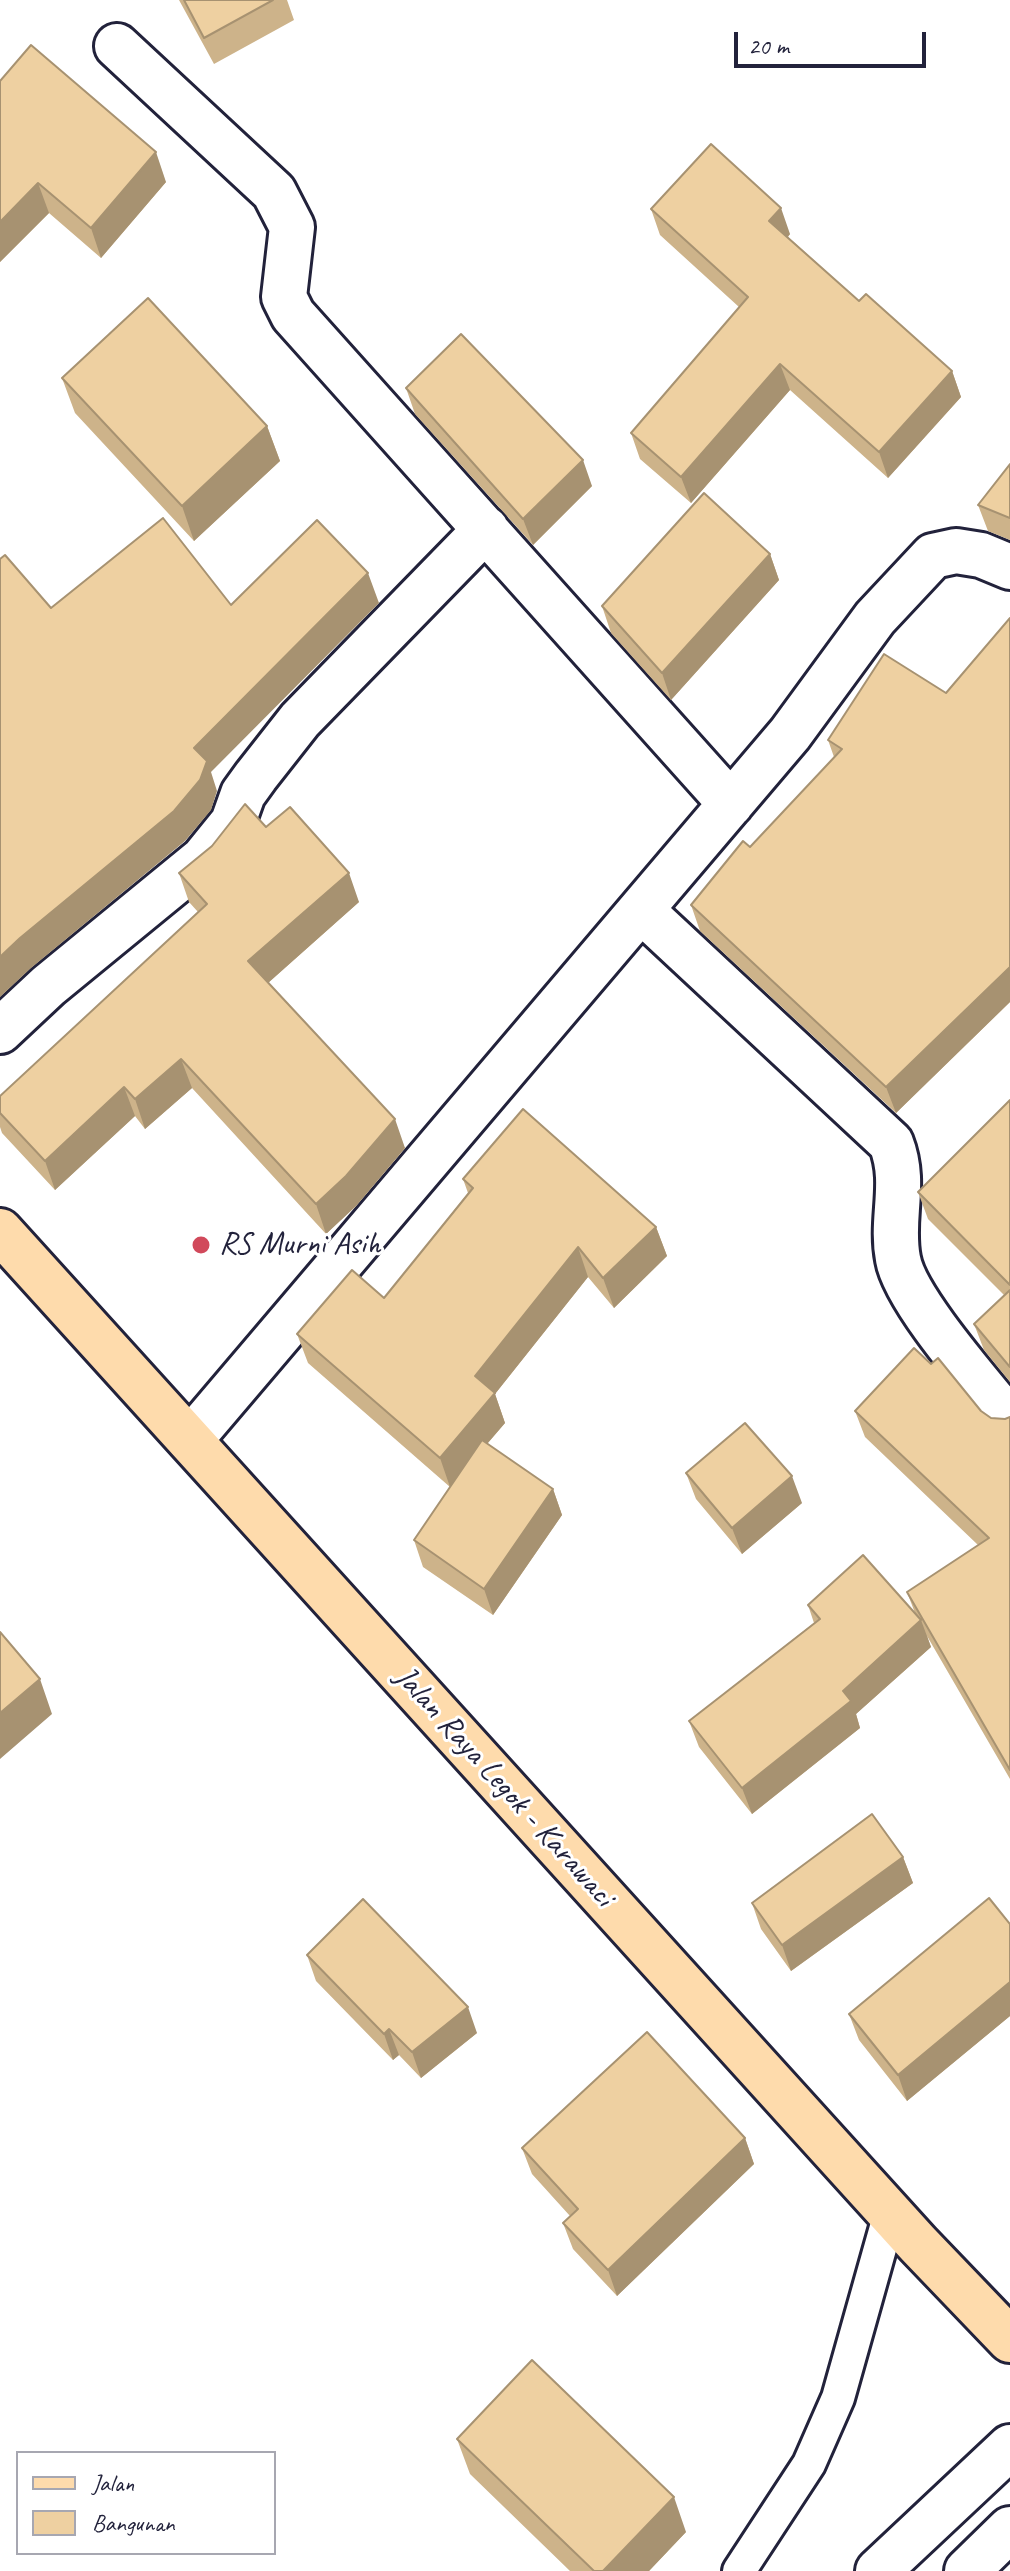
<!DOCTYPE html>
<style>
body{margin:0}
#map{position:relative;width:1010px;height:2571px;overflow:hidden;background:#fff;font-family:Caveat,sans-serif}
canvas{display:block}
.legend{position:absolute;left:16px;top:2451px;width:260px;height:104px;box-sizing:border-box;background:#fff;border:2px solid #a7a7b1;margin:0;padding:10px 14px;list-style:none;font-size:24px;color:#22223b}
.legend li{display:flex;align-items:center;gap:16px;height:40px}
.legend b{width:40px;border:2px solid #a7a7b1}
.scale{position:absolute;left:734px;top:32px;width:192px;height:36px;box-sizing:border-box;border:4px solid #22223b;border-top:0;padding-left:10px;font-size:24px;line-height:28px;white-space:nowrap;color:#22223b;-webkit-text-stroke:6px #fff;paint-order:stroke}
</style>
<div id="map">
<canvas width="1010" height="2571"></canvas>
<ul class="legend">
<li><b style="height:10px;background:#fedbac"></b>Jalan</li>
<li><b style="height:22px;background:#eed0a1"></b>Bangunan</li>
</ul>
<div class="scale">20 m</div>
</div>
<script>
const context = document.querySelector('canvas').getContext('2d');
context.lineJoin = 'round';
function strokePath(path, color, width, dash) { context.strokeStyle = color; context.lineWidth = width; context.lineCap = dash ? 'butt' : 'round'; context.setLineDash(dash || []); context.stroke(path); }
function fillPath(path, color) { context.fillStyle = color; context.fill(path, 'evenodd'); }
function write(font, color, halo, rows, align = 'center') {
  context.font = font + ' Caveat,sans-serif'; context.lineWidth = 6; context.setLineDash([]); context.textBaseline = 'middle'; context.strokeStyle = halo; context.fillStyle = color; for (const [text, x, y, turn = 0] of rows) {
    context.save(); context.translate(x, y); context.rotate((+turn || 0) * Math.PI / 180); context.textAlign = isNaN(turn) ? turn : align; if (halo) context.strokeText(text, 0, 0); context.fillText(text, 0, 0); context.restore();
  }
}
const service = new Path2D(`
 M739,2571L809,2464L838,2398L890,2213`);
const minor = new Path2D(`
 M117,46L274,192L292,227L284,297L293,315L731,804
 M641,910L891,1143C907,1184 890,1218 898,1259C905,1300 982,1386 1010,1421
 M0,1031L48,986L203,859L233,822L243,794L256,776L300,720L486,529
 M190,1440L790,734L875,618L933,556L956,551L981,555L1010,567`);
const tertiary = new Path2D(`
 M878,2571L1010,2447
 M967,2571L1010,2529`);
const primary = new Path2D(`
 M0,1231L918,2244L1010,2340`);
strokePath(service, '#22223b', 38);
strokePath(minor, '#22223b', 50);
strokePath(tertiary, '#22223b', 50);
strokePath(primary, '#22223b', 50);
strokePath(service, '#fff', 32);
strokePath(minor, '#fff', 44);
strokePath(tertiary, '#fff', 44);
strokePath(primary, '#fedbac', 44);
fillPath(new Path2D(`
 M179,0H287L294,20L214,64Z
 M0,81L166,182L101,258L49,213L0,262Z
 M651,209L790,234L788,237L859,301L952,371L961,397L888,478L790,390L691,503L640,459L631,433L739,307L660,235Z
 M62,378L267,426L280,461L194,541L75,413Z
 M406,388L592,486L533,545L415,414Z
 M1010,464V540L988,531L978,505Z
 M770,554L779,580L671,700L611,633L602,606Z
 M1010,618V1002L896,1113L700,931L691,905L750,847L834,757L828,740L946,693Z
 M266,827L359,902L268,983L405,1148L356,1206L326,1234L192,1088L145,1129L135,1116L55,1190L2,1133L0,1127V1096L198,912L189,902L179,873Z
 M1010,1100V1382L984,1350L974,1324L1004,1295L928,1219L918,1192Z
 M463,1179L656,1227L667,1256L614,1308L588,1277L495,1394L505,1423L487,1444L553,1489L562,1515L493,1615L423,1567L414,1540L450,1487L308,1363L297,1334L384,1298L468,1193Z
 M855,1411H981L991,1418L1005,1419L1010,1417V1779L927,1636L931,1647L856,1714L860,1728L752,1814L699,1747L689,1721L814,1623L808,1605L915,1613L907,1592L978,1545L865,1437Z
 M686,1473L802,1503L742,1554L696,1499Z
 M903,1857L913,1883L791,1971L761,1929L752,1903Z
 M1010,1924V2016L907,2101L859,2040L849,2014Z
 M307,1955L477,2033L421,2078L399,2055L393,2060L316,1981Z
 M745,2138L754,2164L617,2296L573,2249L563,2223L570,2216L532,2174L522,2148Z
 M457,2439L686,2532L649,2571H570L470,2474Z`), '#cdb38a');
fillPath(new Path2D(`
 M156,152L166,182L101,258L91,228Z
 M38,183L49,213L0,262V222Z
 M781,208L790,234L779,247L769,221Z
 M780,364L790,390L691,503L681,477Z
 M952,371L961,397L888,478L879,452Z
 M267,426L280,461L194,541L182,506Z
 M583,460L592,486L533,545L523,519Z
 M770,554L779,580L671,700L662,673Z
 M368,573L379,603L211,772L217,791L211,810L185,841L31,968L0,997V957L20,938L194,748Z
 M349,873L359,902L259,991L248,961Z
 M1010,967V1002L896,1113L886,1087Z
 M181,1059L192,1088L145,1129L135,1099Z
 M124,1087L135,1116L55,1190L45,1161Z
 M395,1119L405,1148L356,1206L326,1234L316,1204Z
 M656,1227L667,1256L614,1308L603,1278Z
 M578,1247L588,1277L495,1394L505,1423L450,1487L440,1458L475,1376Z
 M792,1476L802,1503L742,1554L732,1528Z
 M553,1489L562,1515L493,1615L484,1589Z
 M921,1620L931,1647L856,1714L860,1728L752,1814L742,1788L843,1691Z
 M40,1679L52,1714L0,1759V1713Z
 M903,1857L913,1883L791,1971L782,1945Z
 M1010,1982V2016L907,2101L898,2075Z
 M468,2007L477,2033L421,2078L412,2052Z
 M389,2029L399,2055L393,2060L384,2034Z
 M745,2138L754,2164L617,2296L608,2270Z
 M674,2497L686,2532L649,2571H603Z`), '#a79271');
const building = new Path2D(`
 M184,0H273L204,38Z
 M31,45L156,152L91,228L38,183L0,222V81Z
 M711,144L781,208L769,221L859,301L866,294L952,371L879,452L780,364L681,477L631,433L748,297L651,209Z
 M148,298L267,426L182,506L62,378Z
 M461,334L583,460L523,519L406,388Z
 M1010,464V518L978,505Z
 M704,493L770,554L662,673L602,606Z
 M163,518L231,605L317,520L368,573L194,748L207,761L200,780L174,811L20,938L0,957V559L5,555L51,608Z
 M1010,618V967L886,1087L691,905L743,841L750,847L842,749L828,740L884,654L946,693Z
 M245,804L266,827L290,807L349,873L248,961L395,1119L346,1176L316,1204L181,1059L135,1099L124,1087L45,1161L0,1113V1096L207,904L179,873L212,846Z
 M1010,1100V1285L918,1192Z
 M523,1109L656,1227L603,1278L578,1247L475,1376L495,1393L440,1458L297,1334L352,1270L384,1298L473,1188L463,1179Z
 M1010,1290V1367L974,1324Z
 M914,1348L931,1364L938,1358L981,1411L991,1418L1005,1419L1010,1417V1770L907,1592L989,1538L855,1411Z
 M745,1423L792,1476L732,1528L686,1473Z
 M482,1440L553,1489L484,1589L414,1540Z
 M863,1555L921,1620L843,1691L851,1701L742,1788L689,1721L820,1619L808,1605Z
 M0,1632L40,1679L0,1713Z
 M872,1814L903,1857L782,1945L752,1903Z
 M989,1898L1010,1924V1982L898,2075L849,2014Z
 M363,1899L468,2007L412,2052L389,2029L384,2034L307,1955Z
 M647,2032L745,2138L608,2270L563,2223L578,2209L522,2148Z
 M532,2360L674,2497L603,2571H594L457,2439Z`);
fillPath(building, '#eed0a1');
strokePath(building, '#a79271', 2);
for (const [x, y, r, color] of [
 [201,1245,10,"#d1495b"]
]) { const dot = new Path2D(); dot.arc(x, y, r, 0, 2 * Math.PI); context.fillStyle = color; context.fill(dot); strokePath(dot, '#fff', 3); }
write('32px', '#22223b', '#fff', [
 ["RS Murni Asih",219,1245]
], 'left');
write('32px', '#22223b', '#fff', [
 ["Jalan Raya Legok - Karawaci",504,1787,48]
]);
</script>
